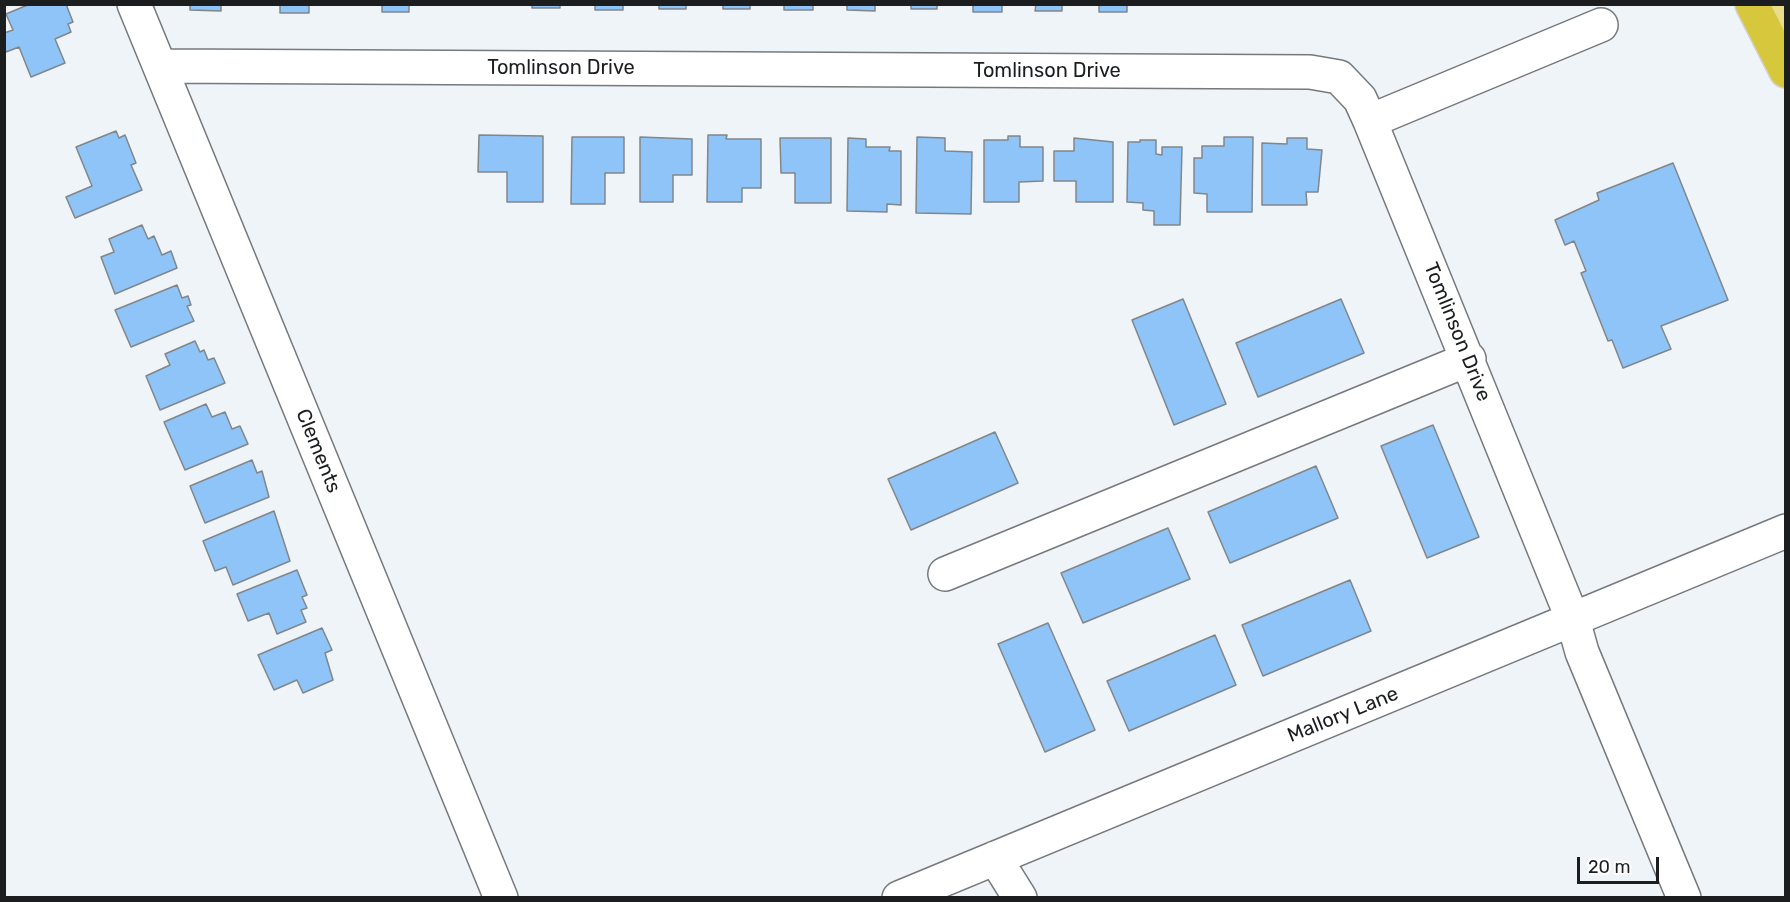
<!DOCTYPE html>
<style>
body{margin:0}
#map{position:relative;width:1790px;height:902px;overflow:hidden;background:#eff4f9;font-family:Rubik,sans-serif}
canvas{display:block}
.frame{position:absolute;inset:0;border:6px solid #1b1d1f;pointer-events:none}
.scale{position:absolute;left:1577px;top:857px;width:82px;height:27px;box-sizing:border-box;border:3px solid #1b1d1f;border-top:0;padding-left:8px;font-size:18px;line-height:21px;white-space:nowrap;color:#1b1d1f;-webkit-text-stroke:4px #fff;paint-order:stroke}
</style>
<div id="map">
<canvas width="1790" height="902"></canvas>
<div class="frame"></div>
<div class="scale">20 m</div>
</div>
<script>
const context = document.querySelector('canvas').getContext('2d');
context.lineJoin = 'round';
function fillPath(path, color) { context.fillStyle = color; context.fill(path, 'evenodd'); }
function strokePath(path, color, width, dash) { context.strokeStyle = color; context.lineWidth = width; context.lineCap = dash ? 'butt' : 'round'; context.setLineDash(dash || []); context.stroke(path); }
function write(font, color, halo, rows, align = 'center') {
  context.font = font + ' Rubik,sans-serif'; context.lineWidth = 4.5; context.setLineDash([]); context.textBaseline = 'middle'; context.strokeStyle = halo; context.fillStyle = color; for (const [text, x, y, turn = 0] of rows) {
    context.save(); context.translate(x, y); context.rotate((+turn || 0) * Math.PI / 180); context.textAlign = isNaN(turn) ? turn : align; if (halo) context.strokeText(text, 0, 0); context.fillText(text, 0, 0); context.restore();
  }
}
const building = new Path2D(`
 M30,4H66L73,22L68,24L71,32L55,39L65,63L31,77L19,47L6,52L4,47V33L13,30L6,14Z
 M190,4H221V11L190,10Z
 M280,4H309V13H280Z
 M382,4H409V12H382Z
 M532,4H560V8H532Z
 M595,4H623V10H595Z
 M659,4H686V9H659Z
 M723,4H750V9H723Z
 M784,4H813V10H784Z
 M847,4H875V11L847,10Z
 M911,4H937V9H911Z
 M973,4H1002V12H973Z
 M1036,4H1062V11H1035Z
 M1099,4H1127V12H1099Z
 M116,131L119,138L125,135L136,163L131,165L142,190L75,218L66,197L92,186L76,147Z
 M479,135L543,136V202H507V172H478Z
 M708,135H727L726,139H761V188H742V202H707Z
 M1008,136H1020V147H1043V181L1019,182V202H984V140H1008Z
 M572,137H624V173H605V204H571Z
 M640,137L692,139V175H673V202H640Z
 M917,137L945,138V151L972,152L971,214L916,213Z
 M1224,137H1253L1252,212H1207V194L1194,193V158H1202V146H1224Z
 M780,138H831V203H795V173H781Z
 M848,138L866,139V147H890L889,151H901V205L887,204V212L847,211Z
 M1074,138L1113,142V202H1076V181H1054V151H1074Z
 M1287,138H1307V149L1322,150L1318,192H1306L1307,205H1262V143L1287,144Z
 M1140,140H1156V154L1162,155V147H1182L1180,225H1154V211L1143,210V203L1127,202L1128,142H1140Z
 M1673,163L1728,300L1661,326L1671,349L1623,368L1612,340L1608,341L1581,273L1586,271L1574,241L1565,245L1555,220L1599,200L1597,193Z
 M142,225L148,239L154,236L162,255L171,251L177,268L115,294L101,257L114,252L109,239Z
 M177,285L182,298L188,296L191,305L187,306L194,321L131,347L115,310Z
 M1183,299L1226,404L1174,425L1132,320Z
 M1341,299L1364,353L1258,397L1236,343Z
 M195,341L200,352L204,350L208,360L214,358L225,383L160,410L146,376L170,365L165,354Z
 M206,404L212,417L225,412L232,429L240,426L248,444L185,470L164,422Z
 M1433,425L1479,537L1427,558L1381,446Z
 M995,432L1018,483L911,530L888,479Z
 M252,460L257,473L262,471L269,497L205,523L190,486Z
 M1316,466L1338,518L1230,563L1208,512Z
 M274,511L290,561L233,585L226,567L215,571L203,541Z
 M1168,528L1190,579L1083,623L1061,573Z
 M297,570L307,595L302,597L307,608L301,610L306,622L277,634L269,613L248,621L237,594Z
 M1350,580L1371,631L1263,676L1242,625Z
 M1048,623L1095,730L1045,752L998,644Z
 M322,628L332,650L325,653L333,680L303,693L297,680L274,690L258,655Z
 M1215,635L1236,685L1129,731L1107,681Z`);
fillPath(building, '#8ec4f7');
strokePath(building, '#81868a', 1.5);
const minor = new Path2D(`
 M134,4L501,898
 M161,66L1310,72L1339,77L1360,99L1370,121L1573,620L1582,652L1684,898
 M1370,121L1601,25
 M945,574L1469,359
 M995,858L1020,898
 M899,898L1786,531`);
const major = new Path2D(`
 M1774,4L1786,33`);
const highway = new Path2D(`
 M1752,4L1786,71`);
strokePath(minor, '#75797d', 36);
strokePath(major, '#d1d2d2', 36);
strokePath(highway, '#d1d2d2', 36);
strokePath(minor, '#fff', 33);
strokePath(major, '#e7dd8b', 33);
strokePath(highway, '#d7c73d', 33);
write('20px', '#1b1d1f', '#fff', [
 ["Tomlinson Drive",561,68],
 ["Tomlinson Drive",1047,71],
 ["Tomlinson Drive",1457,332,68],
 ["Clements",318,451,68],
 ["Mallory Lane",1343,715,-22]
]);
</script>
